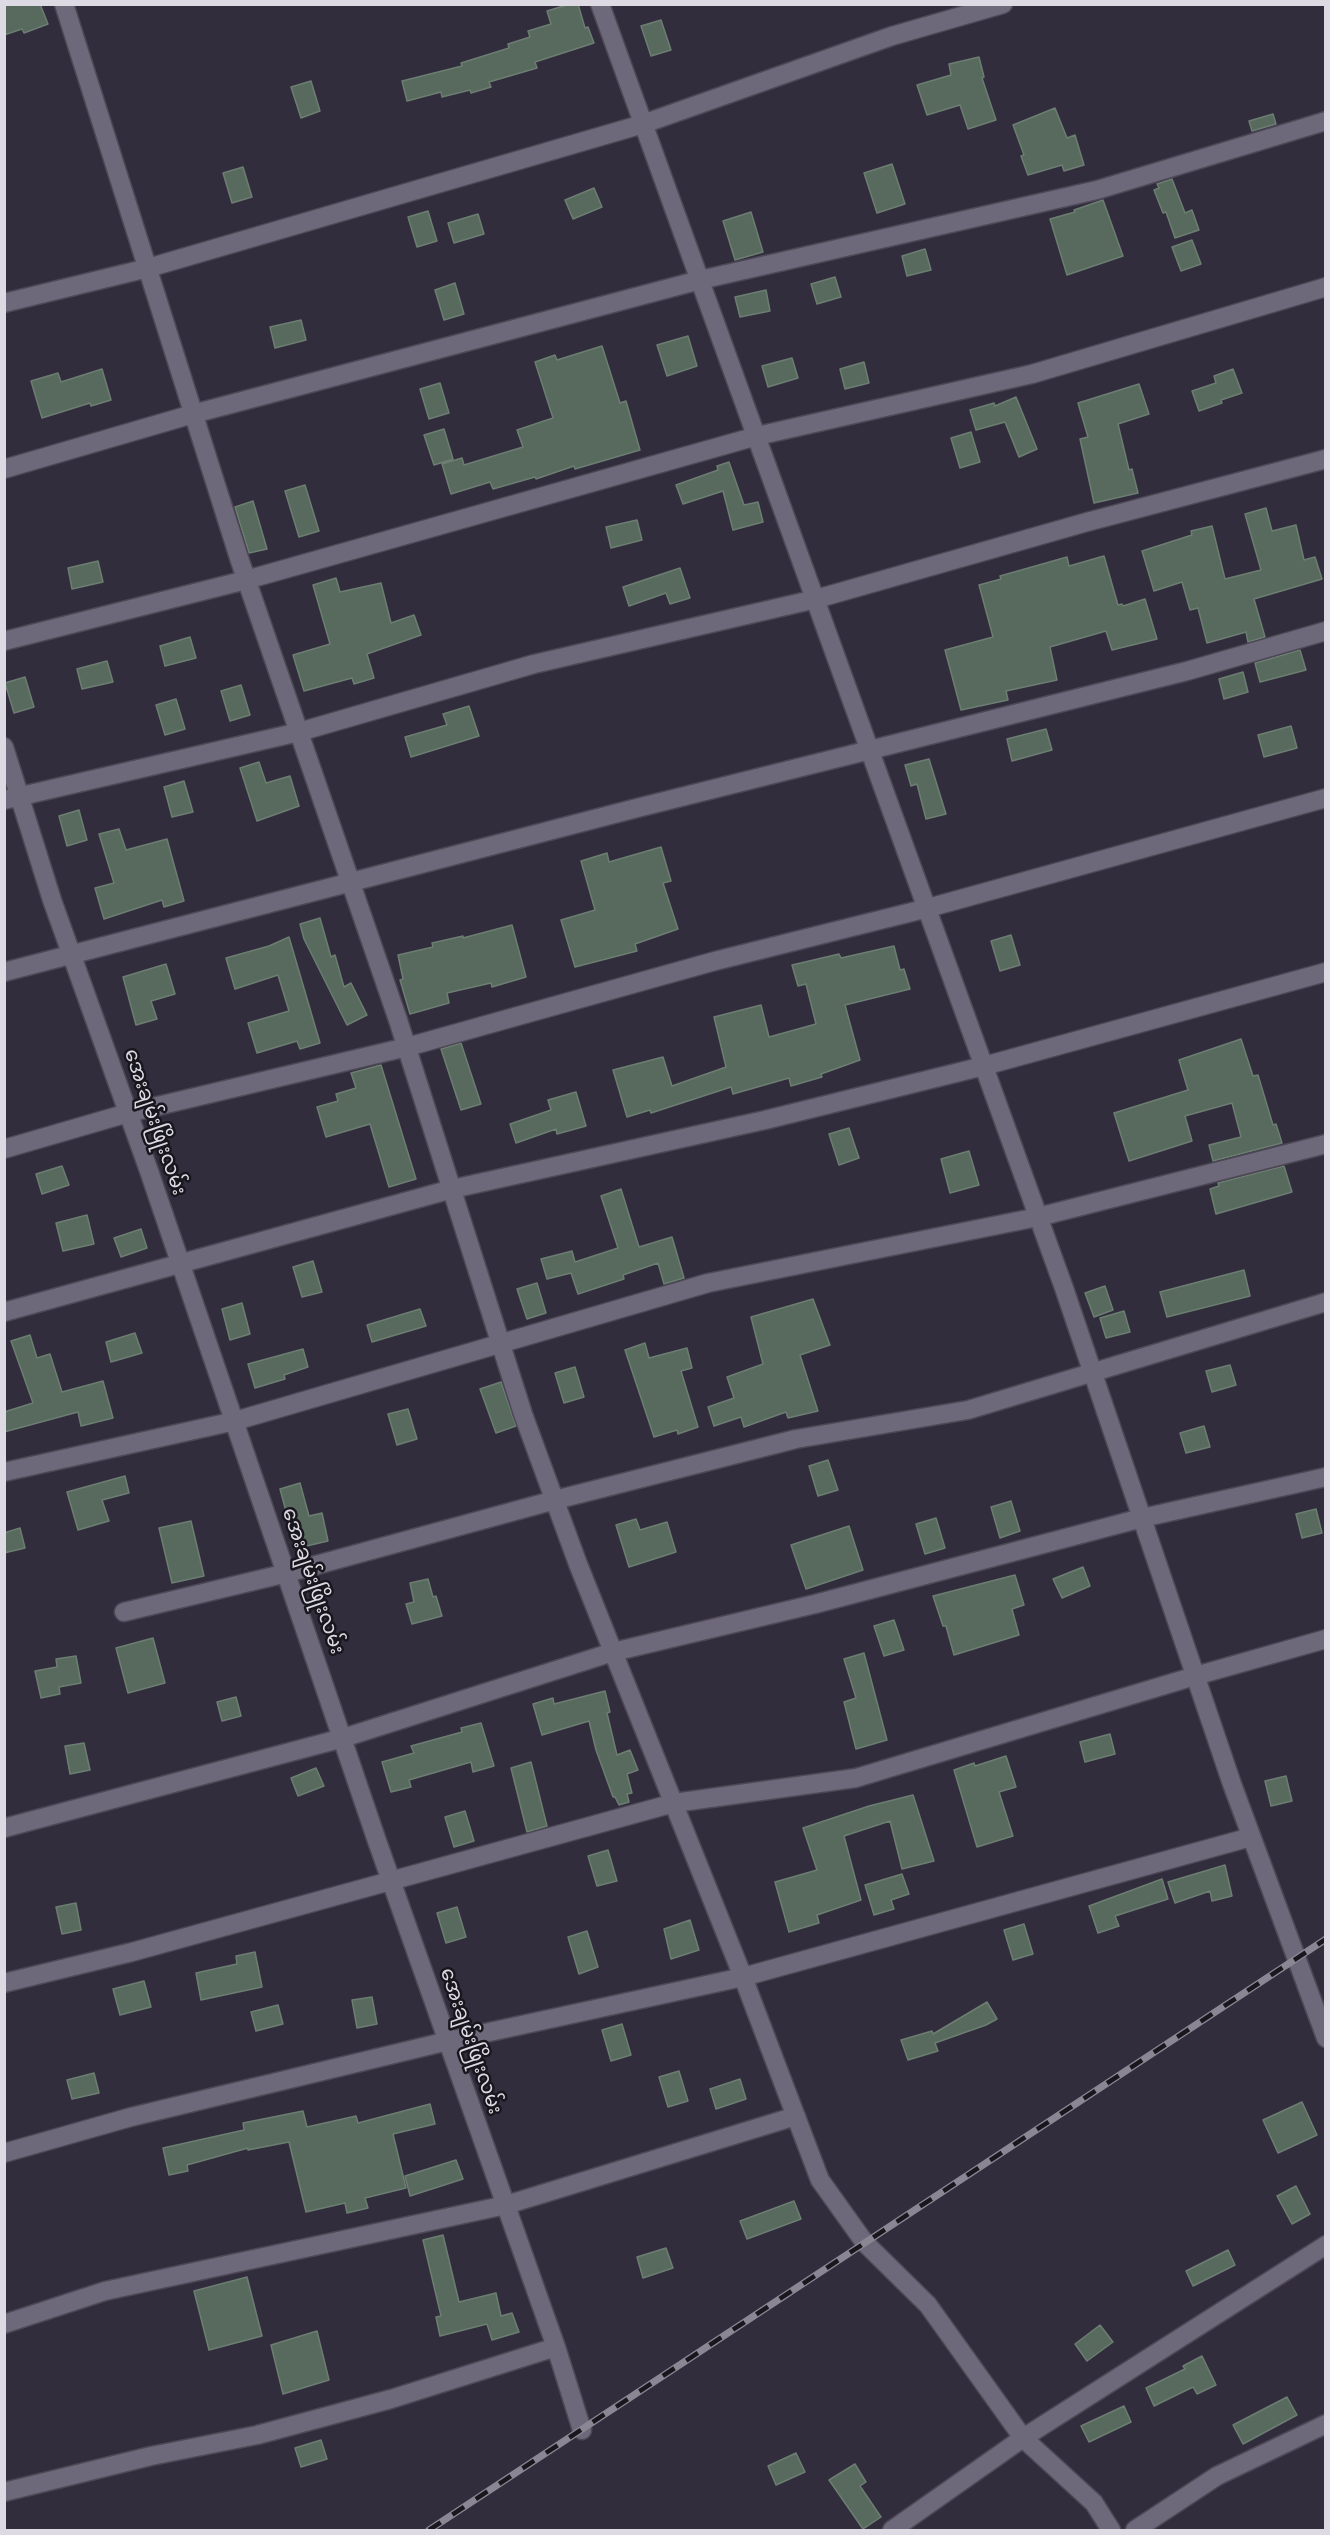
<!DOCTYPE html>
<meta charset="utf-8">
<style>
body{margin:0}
#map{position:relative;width:1330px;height:2535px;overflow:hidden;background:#322d3c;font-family:Montserrat,sans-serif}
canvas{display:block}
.frame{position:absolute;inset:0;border:6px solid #dddae4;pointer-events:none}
</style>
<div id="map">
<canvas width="1330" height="2535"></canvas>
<div class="frame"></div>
</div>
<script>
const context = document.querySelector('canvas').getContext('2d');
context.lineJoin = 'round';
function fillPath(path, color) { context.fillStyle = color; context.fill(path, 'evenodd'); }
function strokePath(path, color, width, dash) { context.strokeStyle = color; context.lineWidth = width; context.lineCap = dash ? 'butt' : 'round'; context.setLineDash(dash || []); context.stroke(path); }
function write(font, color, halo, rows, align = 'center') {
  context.font = font + ' Montserrat,"Noto Sans Myanmar",sans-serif'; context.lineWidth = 5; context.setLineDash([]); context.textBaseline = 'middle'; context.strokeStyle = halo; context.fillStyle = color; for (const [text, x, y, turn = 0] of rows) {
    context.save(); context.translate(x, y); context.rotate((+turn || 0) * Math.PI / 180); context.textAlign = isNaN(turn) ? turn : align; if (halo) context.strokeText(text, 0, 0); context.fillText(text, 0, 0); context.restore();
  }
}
const building = new Path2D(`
 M4,4H40L48,24L24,33L22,29L4,35Z
 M570,4H578L585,28L588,27L594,43L535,62L537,68L489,82L491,87L471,93L470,90L442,97L441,92L407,101L402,81L462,66L461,63L509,48L508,44L530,37L528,31L551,24L547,11Z
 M661,20L671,50L651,56L641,26Z
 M979,57L984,77L982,78L996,120L968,129L960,105L927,115L917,85L951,75L949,64Z
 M311,81L320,111L301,118L291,87Z
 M1055,108L1067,138L1075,135L1084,165L1064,171L1062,165L1028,175L1021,156L1024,155L1013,125Z
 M1273,114L1276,124L1252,131L1249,121Z
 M892,164L905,204L877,213L864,173Z
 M243,167L252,197L232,203L223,173Z
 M1172,179L1185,213L1192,210L1199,230L1175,238L1166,212L1163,213L1154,190L1159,188L1157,184Z
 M594,188L602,207L573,219L565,200Z
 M1103,200L1123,256L1067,275L1050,219L1075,212L1074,210Z
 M428,211L437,241L417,247L408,217Z
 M751,212L763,252L735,260L723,221Z
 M478,214L484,234L454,243L448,223Z
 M1192,240L1201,264L1181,271L1172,247Z
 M925,249L931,270L907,276L902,256Z
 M835,277L841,297L817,304L811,284Z
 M455,283L464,314L444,320L435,290Z
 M766,290L770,311L740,317L735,297Z
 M301,320L306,340L275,348L270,327Z
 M688,336L697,366L667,376L657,345Z
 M602,346L620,403L626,401L640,450L575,469L574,466L536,479L535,477L493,489L490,482L451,494L442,464L462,458L464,465L523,447L517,430L553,418L535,362L555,355L557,360Z
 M792,358L798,378L768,387L762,366Z
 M864,362L869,383L845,389L840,369Z
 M102,369L111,400L91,406L90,403L42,418L31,381L58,373L61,382Z
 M1233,369L1242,393L1221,400L1222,403L1199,411L1192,391L1216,383L1214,376Z
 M440,383L449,413L429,419L420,389Z
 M1139,384L1149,414L1118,424L1129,470L1132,469L1138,493L1094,503L1080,439L1088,437L1078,403Z
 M1016,397L1037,449L1019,457L1005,422L976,430L970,410L994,403L995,406Z
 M444,429L453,459L434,465L424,435Z
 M971,432L980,462L960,468L951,438Z
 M729,462L744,505L758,502L763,522L733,530L723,491L683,504L676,485L718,470L717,466Z
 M305,485L319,531L299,537L285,491Z
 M253,501L267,549L249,553L235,507Z
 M1266,508L1272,531L1296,525L1304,560L1315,557L1322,579L1254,599L1265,637L1248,642L1246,632L1207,643L1198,608L1190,610L1182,582L1154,591L1142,551L1192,535L1191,531L1212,526L1225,579L1261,570L1245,514Z
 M637,520L642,540L611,548L606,527Z
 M1104,556L1118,605L1122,604L1123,606L1145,599L1157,639L1112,650L1106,631L1050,647L1057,680L1006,691L1008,700L961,710L945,650L993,637L979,585L1001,579L1000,576L1067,557L1069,566Z
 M98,561L103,582L72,589L68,568Z
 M680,568L690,598L670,604L666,593L629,606L623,587Z
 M336,578L340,592L381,583L391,623L414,615L421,635L367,654L374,678L354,684L352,678L304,691L293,655L330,644L313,585Z
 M190,637L196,658L165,666L160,646Z
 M1300,650L1306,670L1260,682L1255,663Z
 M107,661L113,682L82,689L77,669Z
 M1243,672L1248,692L1224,699L1219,679Z
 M25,677L34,707L14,713L5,683Z
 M241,685L250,715L230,721L221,691Z
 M176,699L185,729L165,735L156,705Z
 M469,706L479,736L411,757L405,737L447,725L443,714Z
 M1291,726L1297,748L1264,757L1258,735Z
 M1046,729L1052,750L1012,761L1007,739Z
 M929,759L946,814L926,819L917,784L911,786L905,765Z
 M259,762L266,783L290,776L299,806L257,821L240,768Z
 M184,781L193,812L172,817L164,787Z
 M79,810L87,840L67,846L59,816Z
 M119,829L126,850L167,839L184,901L164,907L162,900L104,919L95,888L114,883L99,834Z
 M661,847L671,881L663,883L678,929L635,944L637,951L575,967L561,920L595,910L581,861L607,853L609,862Z
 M320,918L331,957L335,955L344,987L351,983L367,1015L347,1025L304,939L300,924Z
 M512,925L526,977L492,987L491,983L447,993L449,1003L410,1014L400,980L403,979L398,955L433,947L432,943L463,936V938Z
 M1011,935L1020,965L1000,971L991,941Z
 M289,937L320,1043L300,1049L297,1041L257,1053L248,1023L289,1011L278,975L235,989L226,958L269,946Z
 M894,946L900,970L904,969L910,989L845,1005L860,1060L821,1074L822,1077L791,1086L789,1078L733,1094L731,1087L651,1113L650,1110L627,1117L613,1070L663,1057L672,1086L726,1067L714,1017L761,1005L769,1037L816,1024L806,984L798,986L792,965L839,954L841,958Z
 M166,964L175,994L151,1001L157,1019L136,1025L123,977Z
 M1241,1039L1253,1076L1258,1075L1273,1125L1276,1124L1282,1143L1213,1161L1209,1145L1241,1137L1232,1103L1185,1116L1192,1141L1129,1161L1114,1113L1188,1090L1179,1060Z
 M461,1043L481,1104L461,1110L441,1049Z
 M381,1065L416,1179L389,1187L370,1124L326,1137L317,1107L338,1101L336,1094L356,1088L351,1073Z
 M576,1092L586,1126L557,1134L556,1129L516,1143L510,1124L551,1110L548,1100Z
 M849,1128L859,1158L839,1165L829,1134Z
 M969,1151L979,1185L950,1193L941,1159Z
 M62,1166L69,1185L42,1194L36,1174Z
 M1284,1166L1292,1192L1216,1214L1210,1189L1219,1186L1218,1183Z
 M621,1189L639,1247L672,1237L684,1278L664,1284L658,1263L623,1275L624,1279L578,1294L571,1273L547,1279L541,1259L572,1251L575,1262L618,1248L601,1196Z
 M87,1215L94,1244L63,1251L56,1223Z
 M141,1229L147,1248L121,1257L114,1238Z
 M313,1261L322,1292L302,1297L293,1267Z
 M1244,1270L1250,1296L1167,1317L1160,1292Z
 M537,1283L546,1313L527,1319L517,1289Z
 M1105,1286L1113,1310L1094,1317L1085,1293Z
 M813,1299L830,1345L800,1355L818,1411L788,1418L786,1412L744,1427L741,1417L714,1426L708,1407L734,1398L727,1377L763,1364L751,1317Z
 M242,1303L250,1334L230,1340L222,1309Z
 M420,1309L426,1326L372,1342L367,1325Z
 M1124,1311L1130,1332L1106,1338L1100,1318Z
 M135,1333L142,1353L111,1362L106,1342Z
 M30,1335L37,1358L50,1354L62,1392L103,1381L113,1418L81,1426L78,1412L4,1432V1412L33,1403L11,1341Z
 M645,1343L649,1358L687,1348L692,1368L681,1371L698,1427L678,1434L677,1430L654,1437L625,1350Z
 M303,1349L308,1367L284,1375L285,1379L255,1388L248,1364Z
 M1230,1365L1236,1385L1212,1392L1206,1371Z
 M575,1367L584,1397L564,1403L555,1373Z
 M501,1382L516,1426L496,1433L480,1389Z
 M408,1409L417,1439L397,1445L388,1414Z
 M1204,1426L1210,1447L1186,1453L1180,1433Z
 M828,1460L838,1490L818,1496L809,1466Z
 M125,1476L129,1493L102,1500L109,1521L78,1530L67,1492Z
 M300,1483L309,1516L322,1513L328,1541L298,1548L291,1518L288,1519L280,1489Z
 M1011,1501L1020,1531L1000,1538L991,1507Z
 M1316,1509L1322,1533L1302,1538L1296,1514Z
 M936,1518L945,1548L925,1554L916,1524Z
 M636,1519L640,1530L667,1522L676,1552L629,1567L616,1525Z
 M191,1521L204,1576L172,1583L159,1528Z
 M849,1526L863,1570L806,1589L791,1545Z
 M20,1528L25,1548L4,1553V1533Z
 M1083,1567L1090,1586L1062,1598L1053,1579Z
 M1015,1575L1024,1605L1012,1609L1019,1635L954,1655L946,1626H943L933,1596Z
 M428,1579L433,1597L436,1596L442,1616L412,1624L406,1604L414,1602L410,1583Z
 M894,1620L904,1650L884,1656L874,1626Z
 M153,1638L165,1683L128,1693L116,1648Z
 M864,1653L887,1740L856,1749L844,1702L856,1698L844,1659Z
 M76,1656L81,1683L59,1687L60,1694L41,1698L35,1671L57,1667L56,1659Z
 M605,1691L610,1712L607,1713L617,1755L630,1750L638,1770L627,1774L632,1793L627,1794L629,1802L619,1805L615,1797H613L596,1750L589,1721L542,1735L533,1704L553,1698L554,1704Z
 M236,1697L241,1716L222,1721L217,1702Z
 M481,1723L494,1766L473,1772L471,1762L409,1780L411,1787L391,1792L382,1762L414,1753L411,1746L462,1732L461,1728Z
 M1110,1734L1115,1754L1085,1762L1080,1742Z
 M84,1743L90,1770L70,1774L65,1746Z
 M1006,1756L1016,1787L999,1792L1013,1836L977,1847L954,1770L974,1763L975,1766Z
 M531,1762L547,1826L527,1832L511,1768Z
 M316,1768L324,1786L298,1796L291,1778Z
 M1286,1776L1292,1801L1271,1806L1265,1781Z
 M913,1795L934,1861L902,1869L890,1821L844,1836L861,1900L817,1915L819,1923L789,1932L775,1882L817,1870L803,1828L869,1806Z
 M465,1811L474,1841L454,1847L445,1817Z
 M608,1850L617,1881L597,1886L588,1856Z
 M1225,1865L1232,1896L1212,1901L1210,1891L1175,1903L1168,1882Z
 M902,1874L909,1894L891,1900L894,1909L874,1915L865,1885Z
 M1162,1879L1168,1899L1115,1916L1119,1926L1098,1933L1089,1906Z
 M76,1903L81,1930L62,1934L56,1907Z
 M457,1907L466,1937L446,1943L437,1913Z
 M690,1920L699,1950L671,1959L664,1929Z
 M1024,1924L1033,1954L1013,1960L1004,1930Z
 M587,1931L598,1967L579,1974L568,1937Z
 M255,1952L262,1987L201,2000L196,1973L237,1964L236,1956Z
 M144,1981L151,2007L120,2015L113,1989Z
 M372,1997L377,2024L357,2028L352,2000Z
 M987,2002L997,2019L986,2025L935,2043L938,2051L908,2060L901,2040L932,2031L933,2034Z
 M278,2005L283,2024L256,2031L251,2012Z
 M622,2024L631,2055L611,2061L602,2030Z
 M679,2071L688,2101L668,2107L659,2077Z
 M94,2073L99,2093L72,2099L67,2080Z
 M740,2079L746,2099L716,2109L710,2089Z
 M1302,2102L1317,2135L1278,2153L1263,2120Z
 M430,2104L435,2124L393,2134L406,2188L365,2198L368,2208L347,2213L345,2203L306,2212L289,2142L248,2150V2148L187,2165L188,2171L169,2175L163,2148L244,2130L243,2123L303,2111L307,2127L356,2116L358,2123Z
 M456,2160L463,2179L410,2196L405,2176Z
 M1296,2186L1310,2214L1292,2224L1277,2196Z
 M794,2201L801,2219L747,2239L740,2221Z
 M443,2235L459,2302L496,2293L501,2316L512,2313L519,2332L492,2340L487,2324L440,2336L436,2317L441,2316L423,2240Z
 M666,2248L673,2268L643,2278L637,2257Z
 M1228,2250L1235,2265L1193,2286L1186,2271Z
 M247,2277L262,2336L209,2350L194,2291Z
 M1100,2325L1113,2342L1087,2361L1075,2344Z
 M317,2331L329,2380L283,2394L271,2345Z
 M1202,2356L1216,2385L1197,2394L1193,2387L1154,2406L1146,2388L1185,2369L1183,2366Z
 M1287,2397L1297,2415L1243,2444L1233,2425Z
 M1124,2406L1131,2422L1089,2442L1081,2426Z
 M321,2440L327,2459L301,2467L295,2448Z
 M796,2453L805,2472L776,2485L768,2466Z
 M855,2464L866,2482L860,2486L881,2517L863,2529L829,2480Z`);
fillPath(building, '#586a5e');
strokePath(building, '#6c7e72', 1.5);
const minor = new Path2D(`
 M64,4L240,561L398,1020L523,1414L578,1564L743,1977L820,2180L865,2243L928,2305L1023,2438L1094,2503L1111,2530
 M600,4L1064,1288L1232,1784L1326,2038
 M4,303L148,268L643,124L892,36L1003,4
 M4,469L193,414L700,280L1097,190L1326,121
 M4,641L246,580L757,436L1032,374L1326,287
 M4,747L52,900L149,1171L377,1841L556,2347L582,2430
 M4,800L299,732L534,664L816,599L1087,522L1326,459
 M4,972L637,808L1187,671L1326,631
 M4,1149L128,1113L407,1047L715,961L928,908L1326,798
 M4,1312L452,1189L765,1120L984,1066L1326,972
 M4,1472L235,1421L708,1283L1038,1217L1326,1144
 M124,1612L287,1573L555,1500L796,1439L968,1410L1326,1302
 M4,1828L343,1738L613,1652L815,1604L1142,1518L1326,1477
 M4,1983L132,1952L674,1803L856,1778L1195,1676L1326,1639
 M4,2153L131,2117L448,2041L743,1977L1251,1837
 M4,2324L105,2291L506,2205L796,2116
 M4,2492L151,2456L257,2435L391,2399L556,2347
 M892,2530L1023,2438L1326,2245
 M1135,2530L1217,2476L1326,2424`);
strokePath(minor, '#4d4855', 21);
strokePath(minor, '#6d687a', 18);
const rail = new Path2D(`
 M429,2530L1326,1939`);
strokePath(rail, '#8a8693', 7);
strokePath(rail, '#19171e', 4.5, [14]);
write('20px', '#dddae4', '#19171e', [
 ["အေးချမ်းဖြိုးလမ်း",155,1122,71],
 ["အေးချမ်းဖြိုးလမ်း",313,1581,71],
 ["အေးချမ်းဖြိုးလမ်း",471,2041,71]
]);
</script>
